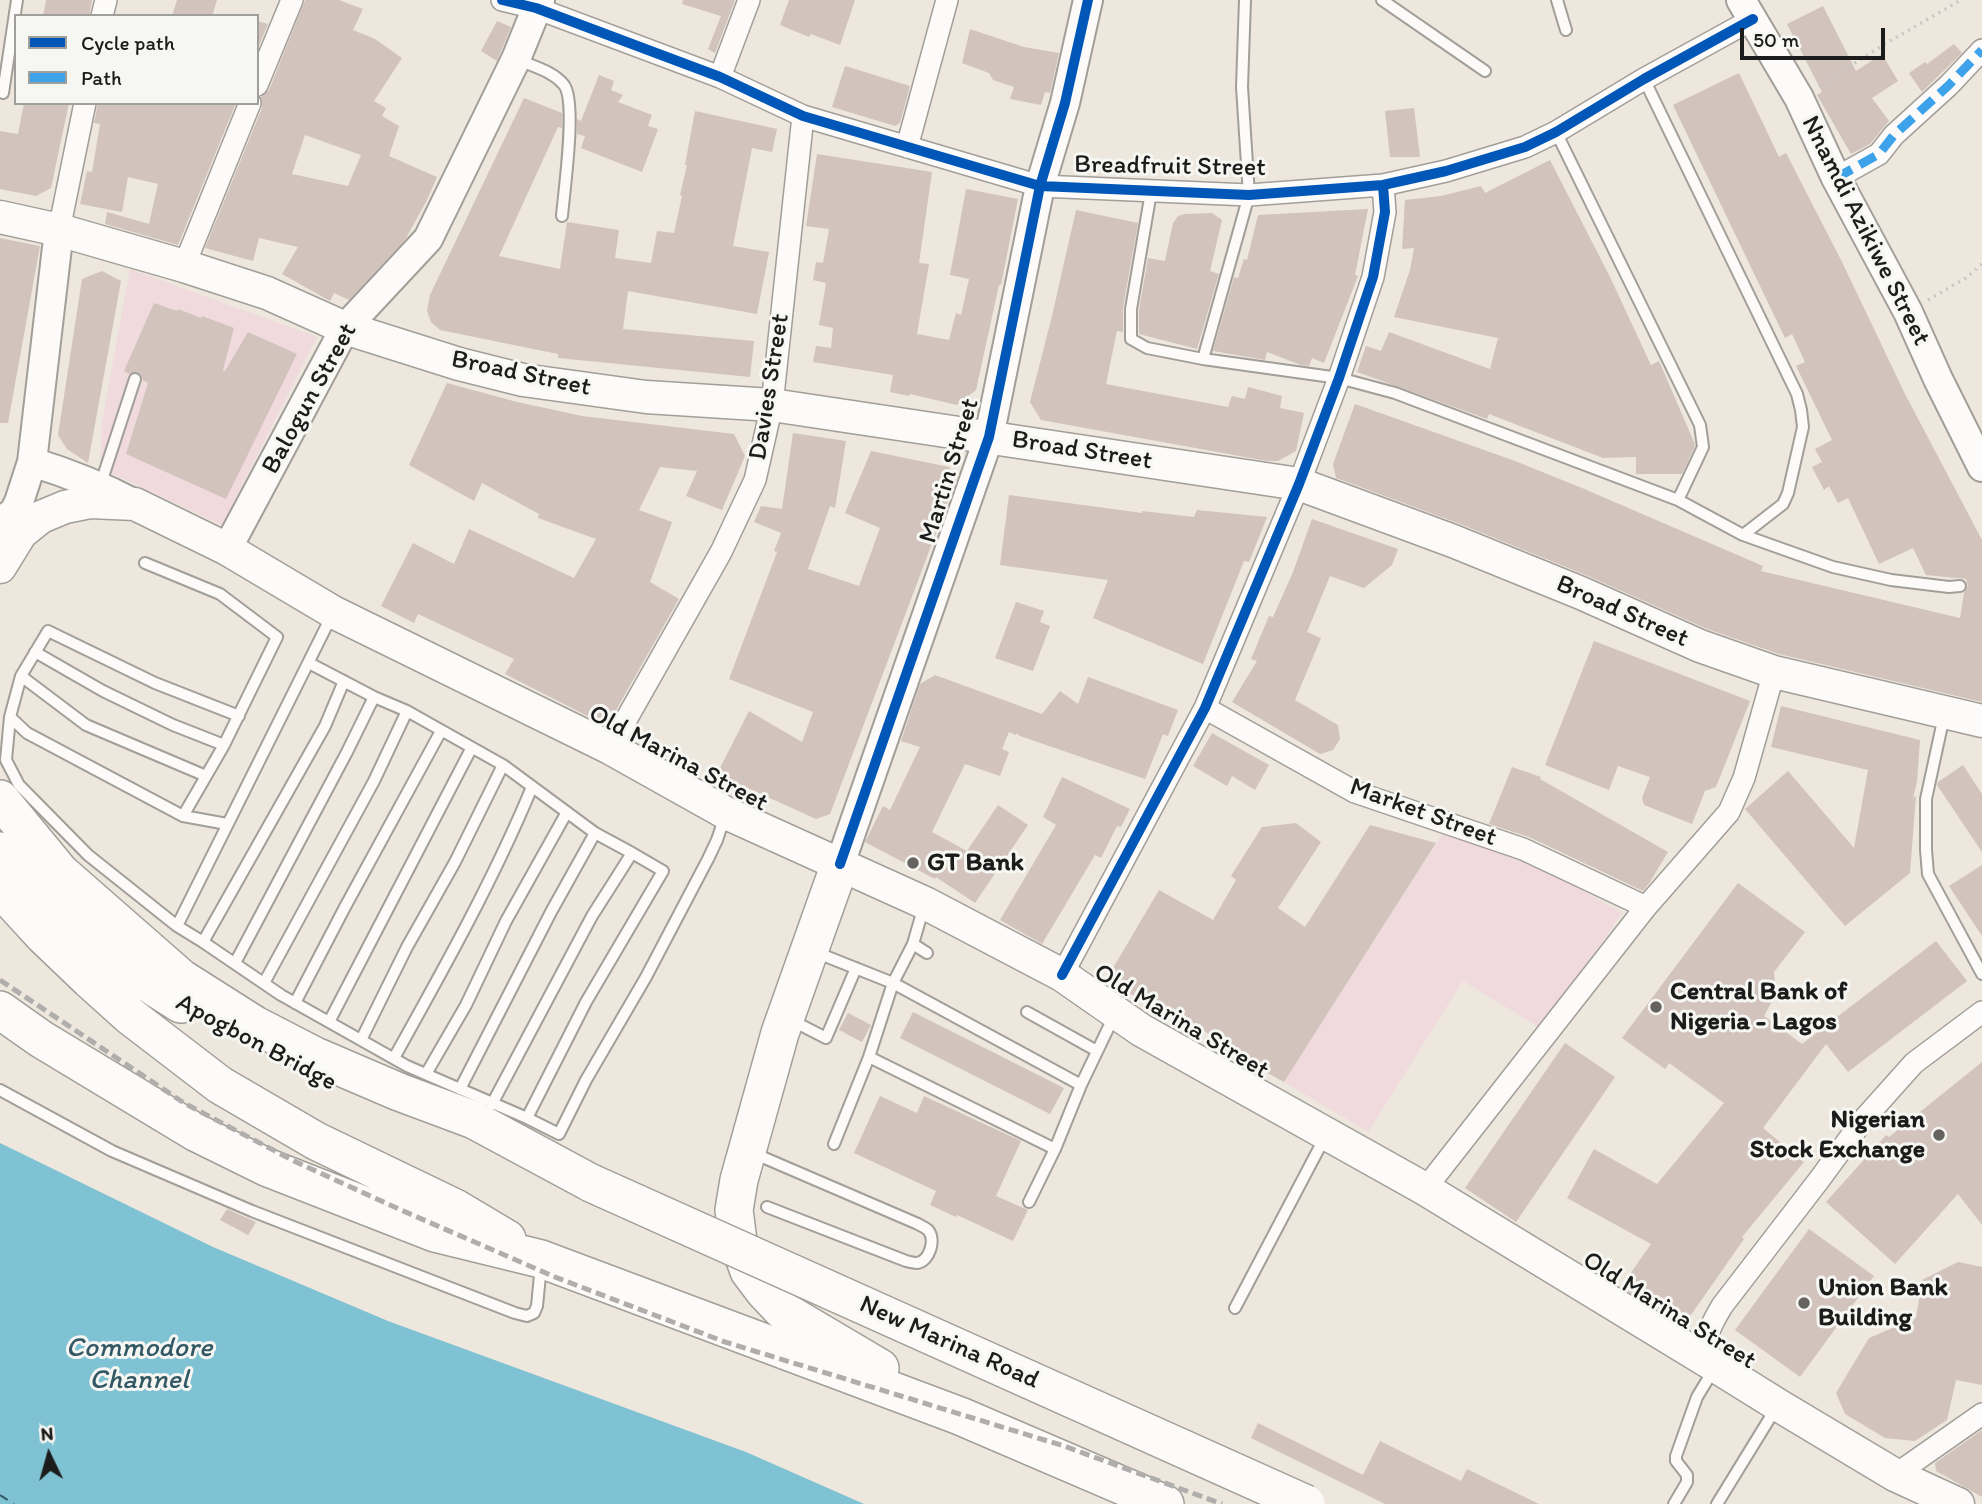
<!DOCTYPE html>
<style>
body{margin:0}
#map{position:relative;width:1982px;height:1504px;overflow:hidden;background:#ede7dd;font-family:Itim,sans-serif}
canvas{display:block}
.legend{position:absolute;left:14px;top:14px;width:245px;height:91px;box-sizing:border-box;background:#f6f6f2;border:2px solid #9f9f9c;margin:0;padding:9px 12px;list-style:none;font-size:21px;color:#1c1c1c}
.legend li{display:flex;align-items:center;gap:14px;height:35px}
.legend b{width:35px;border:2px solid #9f9f9c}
.north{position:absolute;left:14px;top:1420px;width:70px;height:70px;-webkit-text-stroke:5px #f6f6f2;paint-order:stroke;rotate:355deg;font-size:19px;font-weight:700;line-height:28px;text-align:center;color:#1c1c1c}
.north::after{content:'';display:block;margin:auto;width:24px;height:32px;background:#1c1c1c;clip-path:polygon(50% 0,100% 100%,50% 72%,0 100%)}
.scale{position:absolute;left:1740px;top:28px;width:145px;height:32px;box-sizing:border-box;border:4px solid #1c1c1c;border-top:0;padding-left:9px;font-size:21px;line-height:24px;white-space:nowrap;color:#1c1c1c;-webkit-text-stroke:5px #f6f6f2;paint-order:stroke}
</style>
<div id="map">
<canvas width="1982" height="1504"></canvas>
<ul class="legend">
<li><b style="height:9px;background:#0057b8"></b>Cycle path</li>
<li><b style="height:9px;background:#3da2ea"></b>Path</li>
</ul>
<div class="north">N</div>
<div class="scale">50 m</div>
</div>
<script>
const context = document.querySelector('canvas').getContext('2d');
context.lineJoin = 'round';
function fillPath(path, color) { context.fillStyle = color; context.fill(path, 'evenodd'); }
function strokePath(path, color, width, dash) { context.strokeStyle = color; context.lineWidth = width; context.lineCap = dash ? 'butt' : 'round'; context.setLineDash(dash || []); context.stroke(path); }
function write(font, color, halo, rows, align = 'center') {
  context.font = font + ' Itim,sans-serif'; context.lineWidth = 6; context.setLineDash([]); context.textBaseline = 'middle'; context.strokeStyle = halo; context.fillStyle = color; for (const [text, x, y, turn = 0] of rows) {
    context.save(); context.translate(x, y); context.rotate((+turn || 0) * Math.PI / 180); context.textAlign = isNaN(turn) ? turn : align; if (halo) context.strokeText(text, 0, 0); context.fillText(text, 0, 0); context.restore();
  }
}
fillPath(new Path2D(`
 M130,269L317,337L222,525L100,468L102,422Z
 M1443,833L1528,860L1622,913L1542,1029L1463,981L1368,1132L1284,1082Z`), '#f0dade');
fillPath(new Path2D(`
 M0,1143L213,1247L388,1321L746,1452L864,1504H0Z`), '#7fc2d3');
strokePath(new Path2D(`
 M0,1495L14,1504`), '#315864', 2, [9, 7]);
fillPath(new Path2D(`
 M46,0H92L89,16H43Z
 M177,0H217L212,16H172Z
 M305,0H339L363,9L353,30L375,39L402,58L374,101L386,108L382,116L399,126L389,156L437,177L427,200L405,240L349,300L334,293L330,301L282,274L298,247L259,238L253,261L205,248L262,108L261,97L269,90ZM305,135L361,155L348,186L292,174Z
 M683,0H735L715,53L708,49L721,16L682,4Z
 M789,0H855L840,45L811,34L809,37L780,25Z
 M1823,6L1856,71L1882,54L1898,81L1872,98L1889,121L1870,144L1851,154L1817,95L1822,92L1787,24Z
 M257,21L268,24L257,50Z
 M497,21L511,27L497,61L481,51Z
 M970,29L1024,47L1059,53L1050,93L1045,92L1041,105L1010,99L1014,87L993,80L989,73L962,63Z
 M1954,44L1962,53L1922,92L1909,73L1925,62L1927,64Z
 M845,66L910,86L900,123L895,126L832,107Z
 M1739,73L1779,157L1786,153L1842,262L1905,394L1982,540V702L1779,654L1707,629L1588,576L1460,524L1336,478L1333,464L1355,404L1515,461L1582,488L1763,566L1761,571L1960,618L1964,593L1968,586L1966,579L1926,575L1913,548L1879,564L1848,498L1838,503L1829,486L1824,490L1812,467L1822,462L1815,449L1832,440L1796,366L1805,362L1792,334L1785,338L1673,105Z
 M599,75L614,81L611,90L623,95L618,102L652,115L648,126L658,129L642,172L581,148L585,136L577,134V119L581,121Z
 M524,98L562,113V128L558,127L499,256L560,269L567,222L619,230L615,258L651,263L657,231L674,233L682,196L680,195L687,165H685L695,111L777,129L772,152L752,148L733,246L769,252L757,314L628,291L623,329L754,341L750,377L558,358V354L440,330L431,322L427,311L430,295Z
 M24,103H69L51,188L36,196L0,189V131L18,134Z
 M98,103H236L178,245L105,224L107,212L149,224L158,184L128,177L122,212L80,204L87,171L92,172L100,124L94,123Z
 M1414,108L1420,157H1390L1385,111Z
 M817,154L932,172L919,263L929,264L917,334L949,340L956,313L961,315L969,279L950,275L966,189L1018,199L1001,285H999L976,390L957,405L910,394L909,396L890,392L893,375L813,362L816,346L831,348L833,328L819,325L826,283L813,280L816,262L823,263L829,229L806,226Z
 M1550,160L1610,277L1651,365L1659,361L1694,442L1695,446L1682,474H1636V457L1603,458L1489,414L1487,419L1357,372L1366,346L1381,351L1389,332L1490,369L1498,338L1394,317L1410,270L1414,248L1402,249L1405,200L1441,196L1481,186L1485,193Z
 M1368,209L1355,275L1358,276L1324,363L1312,358L1309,366L1301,365L1267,352L1265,360L1213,351L1234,277L1238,278L1244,259L1247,260L1258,215Z
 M1076,210L1138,223L1123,308V332L1117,331L1106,384L1228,407L1232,396L1245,399L1248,387L1282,396L1280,408L1304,413L1296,451L1278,461H1267L1041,420L1030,402L1052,316Z
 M1212,213L1222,220L1210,271L1219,274L1197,349L1139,334V310L1148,258L1165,261L1173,223L1178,216L1185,214Z
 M0,238L40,246L8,423H0Z
 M102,271L121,281L88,463L67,449L58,435L82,279Z
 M154,303L177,311L178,309L201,318L202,316L234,328L223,370L225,371L248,332L297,354L226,499L126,454L148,383L143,380L141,374L138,372L129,374L124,371Z
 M447,383L517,402L582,416L734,434L745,456L722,510L686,496L697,471L660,467L639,510L672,522L650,582L679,599L607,726L505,674L514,659L418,614L414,623L381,606L413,543L454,564L469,529L574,578L596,539L538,518L539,514L482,483L474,501L409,465Z
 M793,433L846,441L835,508L830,506L808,569L859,586L880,528L845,513L871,451L949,467L956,480L830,814L816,819L717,774L749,711L802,742L813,712L729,679L777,552L774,551L781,533L754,522L761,506L782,509Z
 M1009,495L1142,513V511L1194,517L1197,510L1267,517L1249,562L1244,561L1203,664L1093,618L1108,580L1000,565Z
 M1312,519L1398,549L1392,565L1364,588L1330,576L1307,632L1321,638L1295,700L1338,725L1340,739L1333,750L1320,754L1232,702L1257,661L1251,659L1269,616L1273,617L1293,572Z
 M1016,602L1044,611L1040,622L1050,626L1033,671L995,658Z
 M1594,641L1750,701L1716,787L1705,791L1692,824L1644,805L1642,798L1650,777L1618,766L1609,790L1545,765Z
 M935,675L1042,714L1060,691L1078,704L1088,677L1178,710L1168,736L1163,734L1145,779L1020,736L1016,733V735L1009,732L1002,749L1009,752L1000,776L965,764L932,832L967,851L998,805L1028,825L975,903L936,877L935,879L865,842L883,806L890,810L920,747L901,741L920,684Z
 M1781,706L1920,740L1917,782L1913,798L1916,796L1910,873L1845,926L1745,809L1788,771L1854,848L1868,770L1771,747Z
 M1212,733L1269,765L1255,790L1232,776L1227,786L1193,766Z
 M1963,765L1982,794V852L1937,785L1938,782Z
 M1512,767L1541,777L1540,779L1668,852L1650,882L1643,891L1529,837L1489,824Z
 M1062,777L1130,809L1121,827L1117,826L1101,858L1095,855L1042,944L1000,920L1056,825L1043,817Z
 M1296,823L1321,842L1278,908L1305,927L1370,825L1436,843L1284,1082L1222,1048L1225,1044L1149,997L1146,1003L1106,980L1159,890L1213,920L1236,880L1231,876L1262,827Z
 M1982,865V936L1949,886Z
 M1738,883L1805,932L1774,972L1776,994L1764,1016L1802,1044L1936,941L1967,981L1848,1072L1826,1044L1763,1128L1804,1162L1742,1237L1744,1239L1684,1325L1621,1287L1651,1244L1567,1198L1594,1149L1657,1184L1724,1103L1669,1063L1665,1069L1622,1038Z
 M913,1012L1064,1088L1050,1114L900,1038Z
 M848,1013L871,1025L862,1042L839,1030Z
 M1565,1043L1615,1077L1516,1222L1465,1188Z
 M1982,1062V1225L1958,1194L1895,1264L1826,1202L1886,1135L1889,1137Z
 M880,1096L917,1113L924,1096L1021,1141L996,1196L1028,1210L1013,1241L957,1215L956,1217L930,1205L936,1191L854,1153Z
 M227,1209L256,1222L248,1235L220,1220Z
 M1809,1229L1874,1276L1800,1377L1735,1330Z
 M1958,1262L1982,1267V1385L1956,1380L1947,1420L1915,1441L1885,1438L1845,1414L1836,1393L1869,1338L1916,1318L1921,1287L1916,1283Z
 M1258,1423L1363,1475L1380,1441L1461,1481L1467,1469L1539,1504H1385L1251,1438Z
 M1982,1430V1497L1936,1471L1935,1463Z`), '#d2c3bd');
const lane = new Path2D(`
 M1245,0L1242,87L1249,195L1203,359L1339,378L1395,393L1678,500L1743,535L1833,567L1891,580L1949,587L1960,586
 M1382,0L1485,71
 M1557,0L1566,30
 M516,59C532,66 553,71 564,85C577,102 564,191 562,216
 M1644,79L1797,394L1801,410L1803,427L1788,493L1783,504L1743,535
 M3,93L17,0
 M1556,132L1700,425L1703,447L1678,500
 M1151,192L1131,309V339L1147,348L1203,359
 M100,486L135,379
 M145,563L220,594L277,637L224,745L183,816
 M35,652L103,691L173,725L224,745
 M309,663L374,697L407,711L503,765L595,833L632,853L592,916L492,1104
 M21,676L86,725L206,776
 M344,681L325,726L203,942L281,995L407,1066L527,1118L559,1134L586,1080L646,977L708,859L717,840L725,816
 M1944,716L1926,799V850L1928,874L1982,974
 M10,717L27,733L183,816L227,824
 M924,906L913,944L893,983L1081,1085L1115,1014
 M177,926L332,615
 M203,942L177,926L88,855L19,785L6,760L10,717L21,676L48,631L155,683L239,716
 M913,944L927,953
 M815,952L893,983L869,1057L834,1144
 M235,963L347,752L374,697
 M264,983L374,781L407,711
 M295,1003L345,907L441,731
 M1027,1012L1097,1051
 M791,1020L826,1038L856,968
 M329,1022L471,749
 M361,1040L407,947L455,862L503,765
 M869,1057L1055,1149L1081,1085
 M394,1058C443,970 493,881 532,787
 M426,1074L466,1005L506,921L567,812
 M460,1089L551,912L595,833
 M0,1090L112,1151L252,1211L515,1313L527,1316L534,1313L537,1306L541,1265
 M527,1118L586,1002L663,871L632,853
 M753,1153L918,1224C921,1226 925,1227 928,1230C936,1239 930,1261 917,1263C914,1263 910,1262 906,1261L767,1207
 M1029,1202L1055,1149
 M1235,1308L1325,1137
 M1674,1504L1687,1482V1475L1676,1461V1456L1697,1397L1714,1369
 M1717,1504L1776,1408`);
const street = new Path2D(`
 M502,0L536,8L720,77L803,116L1040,186L1249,195L1383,185L1446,171L1525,147L1556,132L1644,79L1753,19
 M102,16L106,0
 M720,77L749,0
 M257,85L292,0
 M907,147L947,0
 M1836,178L1879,154L1894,135L1949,85L1982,50
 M59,230L85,103
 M184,266L250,103
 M1205,708L1355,792L1523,849L1646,907
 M610,748L721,552L755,480L772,405L803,116
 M1062,975L1205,708L1299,484L1339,378L1373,277L1385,212L1383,185
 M1425,1189L1646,907L1729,812L1744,778L1774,672
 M1709,1362C1705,1334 1708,1330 1722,1306L1819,1180L1863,1120L1914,1063L1982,1012
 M1895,1475L1982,1414`);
const secondary = new Path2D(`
 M1741,0L1799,98L1836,178L1908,312L1938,379L1982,467
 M32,462C68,473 101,486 135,504
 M0,522L14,512L19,502L32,462L59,230
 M227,549L345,328L428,239L516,59L540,0
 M840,864L989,437L1040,186L1065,103L1088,0`);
const primary = new Path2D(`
 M0,217L59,230L184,266L267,293L345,328L459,364L523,380L646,397L772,405L1299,484L1453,541L1581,593L1700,646L1774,672L1982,721
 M0,567L21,533L41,517L65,507L90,502L135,504L227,549L333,612L610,748L726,813L925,903L1062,975L1141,1030L1425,1189L1709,1362L1778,1405L1895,1475L1958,1504`);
const highway = new Path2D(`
 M0,799L60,872L181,978L255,1025L315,1056L399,1092L474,1120L591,1183
 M0,851C44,908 119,967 181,1004
 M840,864L780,1033L739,1180L734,1210L738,1241L749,1271L764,1291L782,1310L880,1368
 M0,888L44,936L90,980L130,1016L220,1085L316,1141L455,1208L507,1239
 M0,1010L41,1039L195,1132L266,1167L435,1233L541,1259L960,1416L1165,1504`);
strokePath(lane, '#a29e98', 14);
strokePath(street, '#a29e98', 24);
strokePath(secondary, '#a29e98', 32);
strokePath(primary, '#a29e98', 35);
strokePath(highway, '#a29e98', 40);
strokePath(new Path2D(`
 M1819,86L1883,45L1961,0
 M1928,300L1966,278L1982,264`), '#c8c6c4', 3.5, [2, 5]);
strokePath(lane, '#fcfbfa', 10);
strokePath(street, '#fcfbfa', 21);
strokePath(secondary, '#fcfbfa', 28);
strokePath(primary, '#fcfbfa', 32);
strokePath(highway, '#fcfbfa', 37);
strokePath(new Path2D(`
 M0,980L184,1103L294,1161L401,1210L555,1277L725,1342L1064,1446L1222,1504`), '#afaead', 5, [10, 5]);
const highwayBridge = new Path2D(`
 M591,1183L1306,1504`);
strokePath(highwayBridge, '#a29e98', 40, []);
strokePath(highwayBridge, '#fcfbfa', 37);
strokePath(new Path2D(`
 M1836,178L1879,154L1894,135L1949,85L1982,50`), '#3da2ea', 9, [18, 9]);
strokePath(new Path2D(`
 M502,0L536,8L720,77L803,116L1040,186L1249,195L1383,185L1446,171L1525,147L1556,132L1644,79L1753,19
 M840,864L989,437L1040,186L1065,103L1088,0
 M1062,975L1205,708L1299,484L1339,378L1373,277L1385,212L1383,185`), '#0057b8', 10);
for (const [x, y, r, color] of [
 [913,863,7,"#656360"],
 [1656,1007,7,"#656360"],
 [1939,1135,7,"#656360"],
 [1804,1303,7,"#656360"]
]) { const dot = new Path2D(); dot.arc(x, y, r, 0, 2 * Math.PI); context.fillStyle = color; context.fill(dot); strokePath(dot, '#f6f6f2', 2.5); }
write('26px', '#1c1c1c', '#f6f6f2', [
 ["Breadfruit Street",1170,167,1],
 ["Nnamdi Azikiwe Street",1865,231,63],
 ["Broad Street",521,374,12],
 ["Davies Street",770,387,-81],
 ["Balogun Street",310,399,-61],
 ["Broad Street",1082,451,9],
 ["Martin Street",950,471,-73],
 ["Broad Street",1622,612,24],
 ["Old Marina Street",678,759,28],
 ["Market Street",1423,813,20],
 ["Old Marina Street",1181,1022,31],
 ["Apogbon Bridge",256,1043,28],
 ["Old Marina Street",1669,1311,32],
 ["New Marina Road",949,1343,24]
]);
write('bold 26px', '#1c1c1c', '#f6f6f2', [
 ["GT Bank",927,863],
 ["Central Bank of",1670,992],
 ["Nigeria - Lagos",1670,1022],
 ["Nigerian",1925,1120,"right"],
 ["Stock Exchange",1925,1150,"right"],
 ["Union Bank",1818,1288],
 ["Building",1818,1318]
], 'left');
write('italic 28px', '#315864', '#f6f6f2', [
 ["Commodore",139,1349],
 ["Channel",139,1381]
]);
</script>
